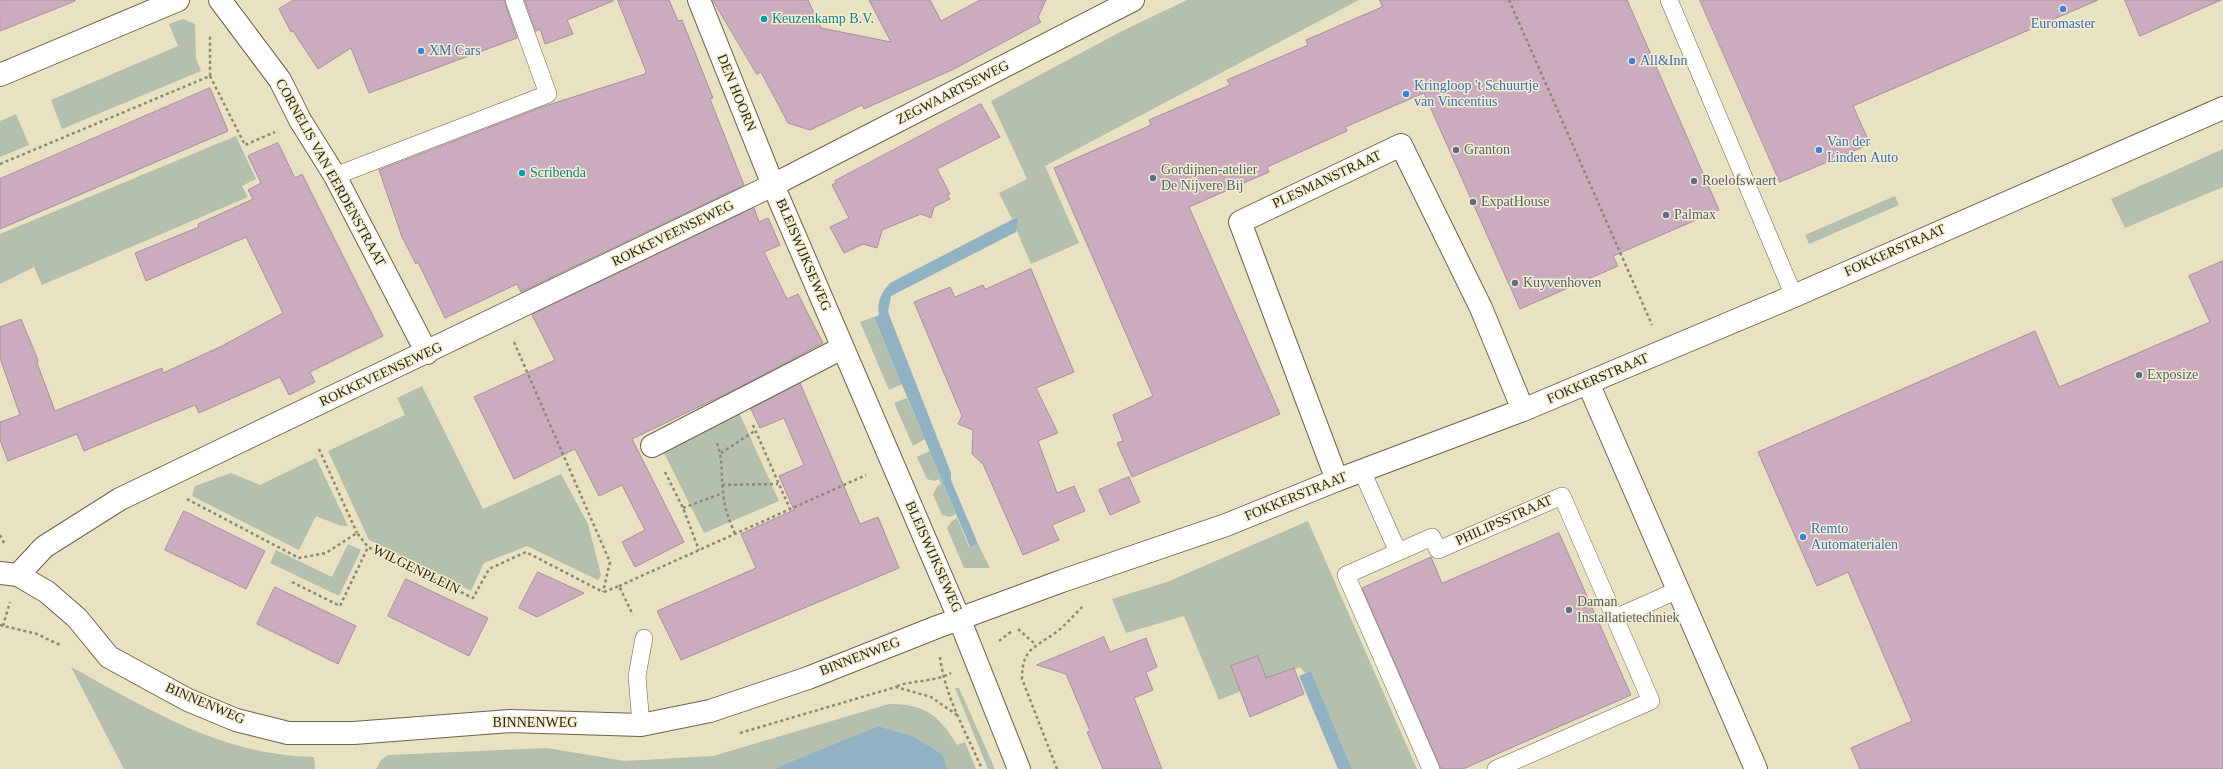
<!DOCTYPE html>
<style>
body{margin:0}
canvas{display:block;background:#e8e1c2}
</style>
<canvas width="2223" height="769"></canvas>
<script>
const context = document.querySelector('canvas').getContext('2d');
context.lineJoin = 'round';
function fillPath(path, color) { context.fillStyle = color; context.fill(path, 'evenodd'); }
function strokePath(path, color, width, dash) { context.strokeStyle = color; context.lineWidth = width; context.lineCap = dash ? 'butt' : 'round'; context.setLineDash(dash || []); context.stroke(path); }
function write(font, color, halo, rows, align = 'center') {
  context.font = font + ' Georgia,serif'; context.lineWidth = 3; context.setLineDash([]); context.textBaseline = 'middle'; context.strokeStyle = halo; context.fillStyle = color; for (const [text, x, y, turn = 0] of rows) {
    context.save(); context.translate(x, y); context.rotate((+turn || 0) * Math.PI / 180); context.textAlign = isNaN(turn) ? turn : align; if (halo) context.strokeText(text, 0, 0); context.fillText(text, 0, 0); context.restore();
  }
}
fillPath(new Path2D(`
 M1187,0H1359L1045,166L1079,243L1031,264L1016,229L1019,216L1012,219L999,193L1027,179L991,101L1122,31Z
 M183,19L195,24L196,58L201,71L62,129L51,100L178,46L169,24Z
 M16,114L29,145L0,157V121Z
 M236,136L256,179L242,186L248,197L42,285L34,267L0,284V234Z
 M2223,149V187L2125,228L2111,199Z
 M1895,196L1899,205L1809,244L1805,235Z
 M876,316L874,319L902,384L889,390L860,322Z
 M422,386L483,509L561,474L588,524L601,575L598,580L527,546L484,563L471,591L369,540L328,451L405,415L397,398Z
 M907,398L925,439L913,446L894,403Z
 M737,408L779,501L704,533L661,447Z
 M930,451L956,514L950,517L942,515L933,495L937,486L941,484L939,479L934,481L927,479L917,457Z
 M316,458L348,526H341L316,516L299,550L192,496L195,486L231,473L260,485Z
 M957,518L969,547L978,544L990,568H964L947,528L952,521Z
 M1308,521L1417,769H1352L1311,671L1305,673L1300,667L1219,700L1184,616L1126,633L1112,599L1167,582Z
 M348,544L361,550L339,596L270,563L276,550L332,577Z
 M71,667C150,710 221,755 314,757L315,769H124Z
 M955,688H959L995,769H988Z
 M889,704C925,704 939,715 957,745L965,742L976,769H948L942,754L913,736L878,726L773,769H376L381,760L388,755L547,748L625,761L713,756Z`), '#b4bfad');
fillPath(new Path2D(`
 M1019,216L1016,232L891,296L888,312L951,473V480L978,544L970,547L874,318L879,315C877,301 881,293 890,283Z
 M1311,671L1352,769H1338L1299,676Z
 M878,726L913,736L942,754L948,769H773Z`), '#91b2c2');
const building = new Path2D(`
 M0,0H75V1L0,31Z
 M294,0H504L517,38L369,93L351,48L318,69L293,31L291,32L279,9Z
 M525,0H613V1L567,20L573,34L545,44L540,29L536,31Z
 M618,0H669L678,21L682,20L713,98L710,99L744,185L521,292L517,284L445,318L418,262L416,264L402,237L379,170L542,107L645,74L646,72Z
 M713,0H808L821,28L891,42L869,0H930L941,21L980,0H1046L1038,17L1041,22L954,69L864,109L862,105L810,130L788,123L761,72L757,74Z
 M1380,0H1627L1719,210L1613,256L1618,266L1520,309L1424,93L1345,127L1347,131L1267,167L1269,172L1189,207L1280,414L1132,477L1117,443L1123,441L1113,415L1153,396L1054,168L1151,125L1149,120L1230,85L1227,80L1308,45L1306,40L1382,7Z
 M1700,0H2098L1853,106L1870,144L1780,182Z
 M2125,0H2221L2140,36Z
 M210,88L228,131L0,229V179Z
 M981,104L1000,137L937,169L950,194L947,195L950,199L934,207L931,218L921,214L882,230L877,248L863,244L844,253L830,227L849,218L832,185L836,183L835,181Z
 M278,143L295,178L302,174L383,336L310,372L315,382L289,395L280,377L199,413L195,405L84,451L77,434L8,461L0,440V422L20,415L0,358V327L21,319L38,360L37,363L55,411L162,368L163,373L220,347L283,313L246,237L146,281L135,253L199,227L198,224L253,199L248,190L261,183L248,156Z
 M754,208L759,222L768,218L780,245L764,252L787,299L798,294L823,343L742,386L632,439L684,542L635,567L622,542L645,530L622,485L599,496L575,449L514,479L474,397L555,360L532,315Z
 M2223,261V769H1860L1851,748L1912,721L1848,572L1817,586L1758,452L2035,331L2059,387L2210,322L2189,276Z
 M1031,269L1074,372L1036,388L1058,433L1038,441L1057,493L1074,486L1085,511L1052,525L1059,540L1023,555L983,464L972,454L973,430L958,424L962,416L914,302L950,287L955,297L983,285L985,289Z
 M800,383L860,524L878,517L899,568L681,660L657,611L756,568L741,534L794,510L779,476L804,465L784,418L760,428L751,409Z
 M1129,477L1140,502L1110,515L1099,490Z
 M184,511L265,551L246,589L165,550Z
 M1559,533L1631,695L1463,769H1441L1362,588L1431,557L1442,583Z
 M538,572L584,593L537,617L519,608Z
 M406,579L488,618L469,656L388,616Z
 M275,587L356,626L338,664L257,624Z
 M1104,637L1110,652L1146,638L1157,667L1146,672L1153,690L1134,698L1162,769H1103L1087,732L1090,731L1066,674L1037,665Z
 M1258,656L1266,678L1294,668L1304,694L1250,717L1231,666Z`);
fillPath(building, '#cbacbe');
strokePath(building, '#aa8e9f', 1);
const service = new Path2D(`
 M1669,0L1794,296
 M335,176L548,94L514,0
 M1362,471L1398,552
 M1615,618L1678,590
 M641,725L637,676L644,638
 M1431,769L1346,575L1432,537L1438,550L1562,496L1651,701L1496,769`);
const pedestrian = new Path2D(`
 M652,446L842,348`);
const minor = new Path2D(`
 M220,0L280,80L300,120L335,176L427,353
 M699,0L773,185L959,618
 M0,75L178,0
 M1588,383L1756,769
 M1337,480L1240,222L1401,145L1481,308L1523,410
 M18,575L44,547L120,499L773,185L1133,0`);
const tertiary = new Path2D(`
 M0,573L18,575L47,592L77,618L109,657L188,700L236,720L288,733H354L510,721L641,725L710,711L808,678L937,627L1062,581L1226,525L1337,480L1523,410L1794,296L2223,108
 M959,618L1019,769`);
strokePath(service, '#6c654a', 18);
strokePath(pedestrian, '#6c654a', 24);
strokePath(minor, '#6c654a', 24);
strokePath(tertiary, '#6c654a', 24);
strokePath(new Path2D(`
 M1509,0L1652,325
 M210,76L245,145L275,132
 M0,164L210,76V34
 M514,342L610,562L603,592
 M753,425L790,509
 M717,443C723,459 721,476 723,492C724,507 729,520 735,534
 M319,449L357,533
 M721,453L756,430
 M665,472L683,508L699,550
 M722,485L778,484
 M187,499L299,558L326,553L357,533L368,547L473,598L489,569L526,552L603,592
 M683,508L723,493
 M0,535L5,545
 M292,582L340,606L368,547
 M619,586L866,475
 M604,592L619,586L633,615
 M0,625L37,634L62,646
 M3,626L10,602
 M1018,629L1035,644
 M999,641L1012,631
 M940,657C945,697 966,732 982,769
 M897,686C914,680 935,682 951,673
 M740,733L896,687L931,697L957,715
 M1057,769L1022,679C1022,649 1034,648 1055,633C1066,625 1075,614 1084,605`), '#8d8873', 2.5, [3, 3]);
strokePath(service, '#fff', 17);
strokePath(pedestrian, '#fff', 22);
strokePath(minor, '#fff', 22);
strokePath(tertiary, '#fff', 22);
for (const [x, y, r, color] of [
 [2063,9,4,"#3f7fe0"],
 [764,19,4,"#0f9aa8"],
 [421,51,4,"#3f7fe0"],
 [1632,61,4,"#3f7fe0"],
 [1406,94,4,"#3f7fe0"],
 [1456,150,4,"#5c6f8a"],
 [1819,150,4,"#3f7fe0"],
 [522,173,4,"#0f9aa8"],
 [1153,178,4,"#5c6f8a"],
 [1694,181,4,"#5c6f8a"],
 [1473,202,4,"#5c6f8a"],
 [1666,215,4,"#5c6f8a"],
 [1515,283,4,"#5c6f8a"],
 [2139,375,4,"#5c6f8a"],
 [1803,537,4,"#3f7fe0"],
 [1569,610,4,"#5c6f8a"]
]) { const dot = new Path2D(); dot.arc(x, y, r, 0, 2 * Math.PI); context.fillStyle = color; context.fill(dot); strokePath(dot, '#f5eecf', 1.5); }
write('14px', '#0d838f', '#f5eecf', [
 ["Keuzenkamp B.V.",772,19],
 ["Scribenda",530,173]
], 'left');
write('14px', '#366cbe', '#f5eecf', [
 ["Euromaster",2063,24,"center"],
 ["XM Cars",429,51],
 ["All&Inn",1640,61],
 ["Kringloop 't Schuurtje",1414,86],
 ["van Vincentius",1414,102],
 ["Van der",1827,142],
 ["Linden Auto",1827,158],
 ["Remto",1811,529],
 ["Automaterialen",1811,545]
], 'left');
write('14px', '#2b281d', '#f5eecf', [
 ["DEN HOORN",736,93,68],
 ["ZEGWAARTSEWEG",953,93,-27],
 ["CORNELIS VAN EERDENSTRAAT",330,173,61],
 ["PLESMANSTRAAT",1327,180,-25],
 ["ROKKEVEENSEWEG",673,234,-26],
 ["FOKKERSTRAAT",1895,251,-24],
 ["BLEISWIJKSEWEG",803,255,67],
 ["ROKKEVEENSEWEG",381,375,-25],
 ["FOKKERSTRAAT",1598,379,-23],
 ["FOKKERSTRAAT",1296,497,-22],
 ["PHILIPSSTRAAT",1504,521,-24],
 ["BLEISWIJKSEWEG",933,557,66],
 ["WILGENPLEIN",416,570,26],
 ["BINNENWEG",860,657,-21],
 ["BINNENWEG",205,704,23],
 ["BINNENWEG",535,723]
]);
write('14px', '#4e5e75', '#f5eecf', [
 ["Granton",1464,150],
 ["Gordijnen-atelier",1161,170],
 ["De Nijvere Bij",1161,186],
 ["Roelofswaert",1702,181],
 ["ExpatHouse",1481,202],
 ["Palmax",1674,215],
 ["Kuyvenhoven",1523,283],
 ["Exposize",2147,375],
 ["Daman",1577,602],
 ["Installatietechniek",1577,618]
], 'left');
</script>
